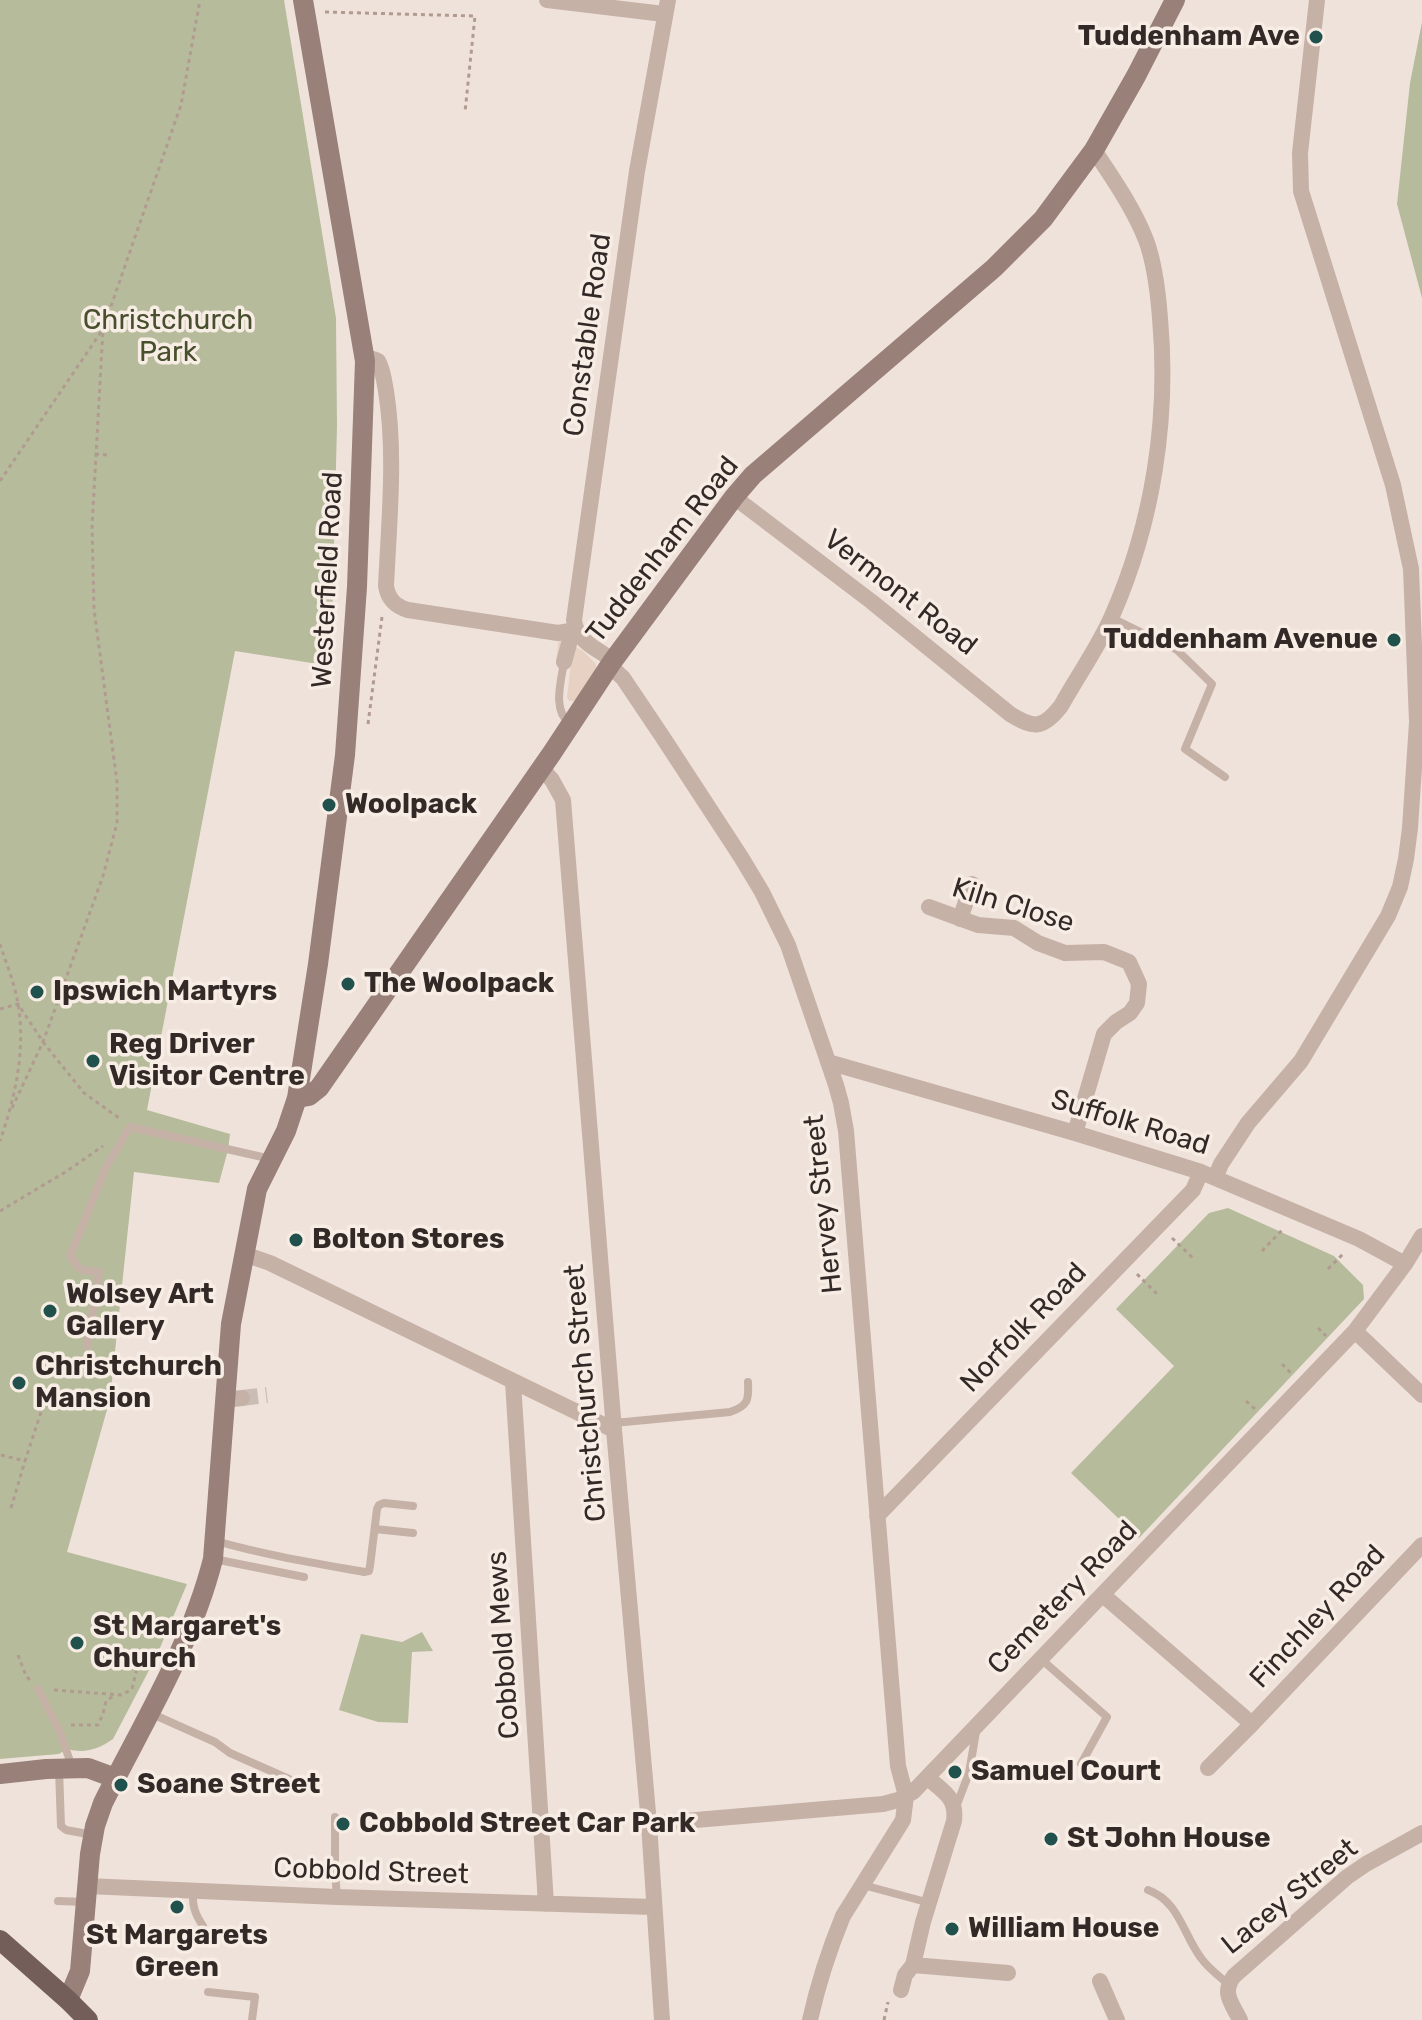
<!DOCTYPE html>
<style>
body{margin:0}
canvas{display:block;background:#efe2da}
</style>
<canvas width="1422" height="2020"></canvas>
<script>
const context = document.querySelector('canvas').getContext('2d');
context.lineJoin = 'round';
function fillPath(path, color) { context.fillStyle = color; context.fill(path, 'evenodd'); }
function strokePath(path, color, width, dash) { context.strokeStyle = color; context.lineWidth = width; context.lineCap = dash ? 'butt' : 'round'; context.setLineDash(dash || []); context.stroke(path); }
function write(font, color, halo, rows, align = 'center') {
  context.font = font + ' Rubik,sans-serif'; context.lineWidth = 7; context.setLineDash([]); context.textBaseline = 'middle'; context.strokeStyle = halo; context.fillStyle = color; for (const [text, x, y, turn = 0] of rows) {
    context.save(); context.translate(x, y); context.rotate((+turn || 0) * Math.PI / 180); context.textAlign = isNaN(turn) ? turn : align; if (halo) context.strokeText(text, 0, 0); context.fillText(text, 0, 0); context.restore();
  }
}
fillPath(new Path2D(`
 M0,0H284L336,318L337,426L331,666L235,651L147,1110L230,1134L228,1150L219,1183L134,1172L110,1399L67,1552L187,1584L157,1655L113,1739C99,1749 85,1754 67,1749L59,1754L0,1759Z
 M1422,22V298L1397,204L1410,83Z
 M1228,1208L1334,1256L1363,1285L1364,1299L1139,1538L1071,1473L1174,1366L1116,1309L1209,1213Z
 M422,1632L433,1651L412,1652L408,1723L378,1722L339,1710L361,1634L402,1642Z`), '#b6bc9b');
fillPath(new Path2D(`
 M559,639L583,651L596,664V669L576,700L573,701H569L567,697L571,663L556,661Z`), '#e6d1c2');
strokePath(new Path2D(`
 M242,1398L267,1395`), '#c9bdb6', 16, [16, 8]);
strokePath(new Path2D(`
 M325,12L475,16L465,112
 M95,454L108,455
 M0,481L101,332
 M368,724L382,617
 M0,944C6,963 15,984 18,1004C26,1050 15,1098 0,1141
 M0,1009L18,1004L43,1042L84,1093L119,1118
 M12,1108L43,1042L103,876L117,823V782L94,609L92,527L103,329L181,105L200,0
 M0,1211L67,1171L103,1146
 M1172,1238L1193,1258
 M1262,1251L1284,1228
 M1328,1269L1345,1252
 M1137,1274L1157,1294
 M1318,1328L1326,1336
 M1282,1364L1291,1373
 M1246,1401L1255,1409
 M1,1455L25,1461L50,1385
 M11,1508L25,1461
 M18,1655L26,1676L30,1680
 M54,1690L122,1695L132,1689L141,1651L146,1650L156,1657
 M71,1725H98L103,1714L106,1701L115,1695
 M318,1881L320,1864
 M884,2020L888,2002`), '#b19b91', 3, [4, 4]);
strokePath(new Path2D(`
 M1112,618L1177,650L1212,684L1185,749L1225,777
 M564,662C561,682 552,710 570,724
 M87,1346L99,1272L81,1270L70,1256L106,1167L130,1127L271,1159
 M614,1423L730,1412C748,1406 749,1400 748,1382
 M375,1529L413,1533
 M216,1541C265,1555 314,1563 364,1572L369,1571L370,1566L377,1509L379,1505L384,1503L413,1506
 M214,1559L304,1577
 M1041,1659L1107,1717L1081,1764
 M38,1689L60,1732L72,1767
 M150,1713L215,1742L230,1753L289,1779
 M59,1769L61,1826L66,1830L93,1835
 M956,1807L969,1773L976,1732
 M335,1817V1873L337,1896
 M863,1885L930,1903
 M1148,1890C1179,1901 1183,1934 1201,1958C1208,1968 1219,1976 1228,1984
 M193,1891C192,1906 195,1914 203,1926
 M58,1901L85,1902
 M208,1992L255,1997L252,2020`), '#c6b1a7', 8);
strokePath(new Path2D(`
 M547,0L664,14
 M365,361L373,359L378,361C383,370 384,380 386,391C396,454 389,521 386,586C388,599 395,606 408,610L558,633L576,630
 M734,497L872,602L1010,714C1034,729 1043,729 1061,706C1077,677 1099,646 1112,616C1153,523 1169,419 1160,318C1158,292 1155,264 1146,240C1133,207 1113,179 1094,150
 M613,660C597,649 576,641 574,620L637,171L668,0
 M564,662L569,644
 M610,666L623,678L662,736L741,857L762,892L788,945L836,1085L841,1103L846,1131L898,1766L906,1796L903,1820L843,1916C829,1950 818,1984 810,2020
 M541,768L552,780L563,800L614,1430L649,1824L662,2020
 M929,907L978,925L1014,928L1038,943L1065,953L1104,952L1129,962L1139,984L1137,1003L1130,1013L1116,1022L1104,1034L1075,1133
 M960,919L972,884
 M828,1062L1075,1133L1201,1172L1359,1239L1405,1264
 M1215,1178L1221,1164L1248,1123L1301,1061L1388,916L1400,887L1406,859L1410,828L1417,722L1411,569L1393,485L1301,191L1300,153L1317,0
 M244,1254L270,1263L614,1430
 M1355,1331L1422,1395
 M513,1382L546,1904
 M224,1400L242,1398
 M877,1516L1193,1190L1201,1172
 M1103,1595L1252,1724
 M1208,1768L1252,1724L1422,1545
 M649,1824L883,1804L898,1800L913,1792L1355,1331L1405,1264L1422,1236
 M87,1886L337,1897L653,1907
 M913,1965L1008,1973
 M1100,1981L1117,2020
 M901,1990L905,1975L913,1965L923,1922L954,1821C957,1798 944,1792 928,1778
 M1240,2020C1232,2003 1221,1993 1234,1976L1347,1877L1366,1864L1422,1833`), '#c6b1a7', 16);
strokePath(new Path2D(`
 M297,1098L309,1096L319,1088L552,753L612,662L734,497L753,475L994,268L1043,219L1094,150L1136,76L1175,0
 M0,1774L46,1769L88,1768L115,1778
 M68,2000L80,1971L90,1854L95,1826L103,1803C143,1723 191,1646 213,1559L231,1324L257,1189L286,1131L297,1098L318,964L345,755L357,587L365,361L303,0`), '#998079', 20);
strokePath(new Path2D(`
 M0,1940L68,2000L88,2020`), '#745e59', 20);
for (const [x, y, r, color] of [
 [1316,37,8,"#20514d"],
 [1394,640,8,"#20514d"],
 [329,805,8,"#20514d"],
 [348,984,8,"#20514d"],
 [37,992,8,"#20514d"],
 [93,1061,8,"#20514d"],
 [296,1240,8,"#20514d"],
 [50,1311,8,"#20514d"],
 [19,1383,8,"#20514d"],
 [77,1643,8,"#20514d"],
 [955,1772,8,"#20514d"],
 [121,1785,8,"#20514d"],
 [343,1824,8,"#20514d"],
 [1051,1839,8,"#20514d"],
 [177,1907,8,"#20514d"],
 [952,1929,8,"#20514d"]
]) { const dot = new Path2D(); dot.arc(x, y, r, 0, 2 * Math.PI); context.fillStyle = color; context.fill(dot); strokePath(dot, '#f7ede5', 3); }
write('bold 28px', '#332927', '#f7ede5', [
 ["Tuddenham Ave",1300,37,"right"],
 ["Tuddenham Avenue",1378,640,"right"],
 ["Woolpack",345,805],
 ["The Woolpack",364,984],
 ["Ipswich Martyrs",53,992],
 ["Reg Driver",109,1045],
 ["Visitor Centre",109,1077],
 ["Bolton Stores",312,1240],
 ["Wolsey Art",66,1295],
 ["Gallery",66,1327],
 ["Christchurch",35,1367],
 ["Mansion",35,1399],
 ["St Margaret's",93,1627],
 ["Church",93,1659],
 ["Samuel Court",971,1772],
 ["Soane Street",137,1785],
 ["Cobbold Street Car Park",359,1824],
 ["St John House",1067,1839],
 ["William House",968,1929],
 ["St Margarets",177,1936,"center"],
 ["Green",177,1968,"center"]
], 'left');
write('28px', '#474f2d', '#f7ede5', [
 ["Christchurch",168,321],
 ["Park",168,353]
]);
write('28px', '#332927', '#f7ede5', [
 ["Constable Road",588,335,-82],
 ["Tuddenham Road",663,550,-52],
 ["Westerfield Road",328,580,-87],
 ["Vermont Road",900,593,38],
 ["Kiln Close",1013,906,17],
 ["Suffolk Road",1130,1123,17],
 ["Hervey Street",824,1204,-96],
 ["Norfolk Road",1024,1328,-46],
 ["Christchurch Street",586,1393,-95],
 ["Cemetery Road",1063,1598,-46],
 ["Finchley Road",1318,1617,-47],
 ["Cobbold Mews",504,1645,-94],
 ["Cobbold Street",371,1872,2],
 ["Lacey Street",1290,1897,-39]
]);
</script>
